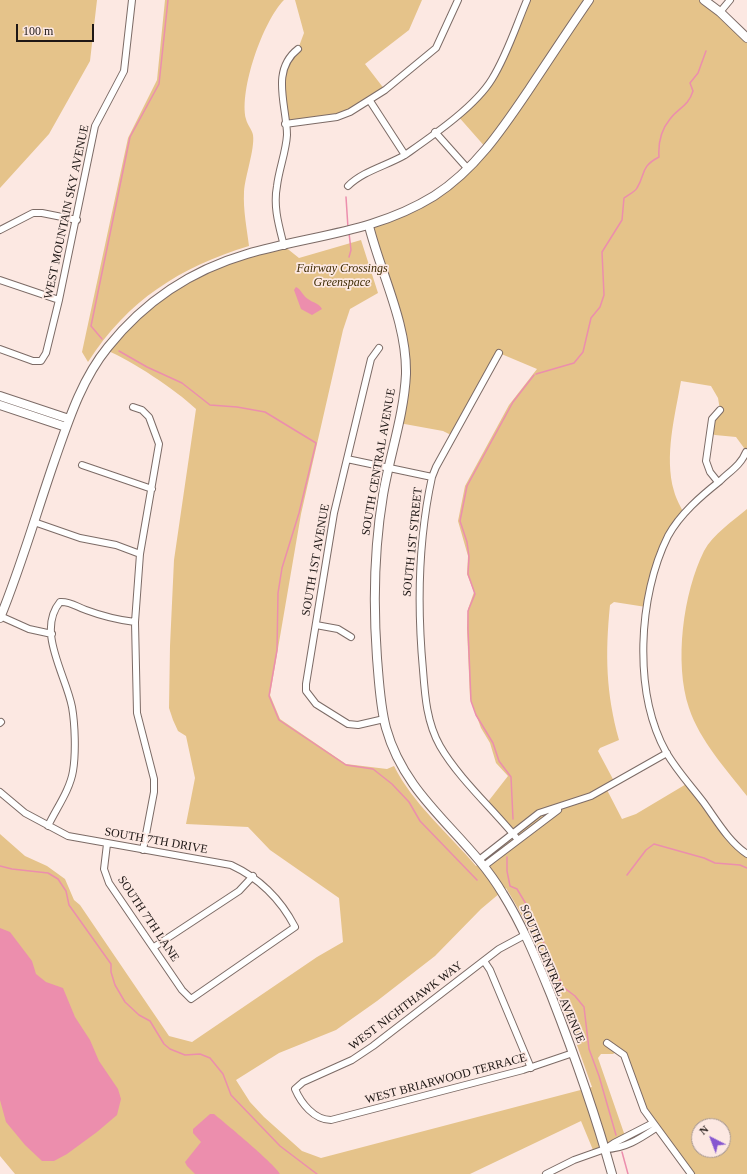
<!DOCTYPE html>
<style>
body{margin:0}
#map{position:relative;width:747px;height:1174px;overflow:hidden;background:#fce8e2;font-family:"Times New Roman",serif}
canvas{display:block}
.north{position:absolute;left:691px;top:1118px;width:40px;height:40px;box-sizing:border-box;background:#fce8e2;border:1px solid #a39490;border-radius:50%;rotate:318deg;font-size:11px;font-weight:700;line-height:16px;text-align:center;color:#1e1715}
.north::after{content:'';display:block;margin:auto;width:14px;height:18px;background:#8556d0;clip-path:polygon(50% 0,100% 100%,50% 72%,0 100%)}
.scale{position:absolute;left:16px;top:24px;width:78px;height:18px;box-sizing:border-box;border:2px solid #1e1715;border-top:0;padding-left:5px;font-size:12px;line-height:14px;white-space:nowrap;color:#1e1715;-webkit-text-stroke:3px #fce8e2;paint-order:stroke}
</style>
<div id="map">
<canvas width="747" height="1174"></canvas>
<div class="north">N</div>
<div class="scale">100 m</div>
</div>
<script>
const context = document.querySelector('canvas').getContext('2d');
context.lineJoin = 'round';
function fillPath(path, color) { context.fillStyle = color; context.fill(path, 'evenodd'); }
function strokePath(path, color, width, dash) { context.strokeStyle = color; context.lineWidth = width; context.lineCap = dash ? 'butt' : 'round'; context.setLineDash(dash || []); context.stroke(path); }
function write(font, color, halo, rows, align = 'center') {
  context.font = font + ' "Times New Roman",serif'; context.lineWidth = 3.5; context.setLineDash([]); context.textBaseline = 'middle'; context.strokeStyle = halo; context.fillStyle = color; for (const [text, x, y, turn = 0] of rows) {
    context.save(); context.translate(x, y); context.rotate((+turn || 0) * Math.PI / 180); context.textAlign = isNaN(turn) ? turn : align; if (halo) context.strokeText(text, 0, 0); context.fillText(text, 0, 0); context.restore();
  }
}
fillPath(new Path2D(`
 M0,0H97L90,61L49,134L0,188Z
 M165,0H284C263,21 239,90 246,119C247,124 252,130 253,135C255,149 245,176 244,192C243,210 247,229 249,246C180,267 128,300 88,362L82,352L128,138L157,80Z
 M295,0H422L409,30L365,64L385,90L350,112L285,124L284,69L298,49L304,33Z
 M527,0H704L747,38V452L736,437L715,435L710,433L712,419L720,410L718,398L711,386L681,381C675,416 664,456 674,491C676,499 681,507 684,514L668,536L646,607L614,602L610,605C605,655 606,693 619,740L600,748L598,751L615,783L606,788L622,819L636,814L688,783L719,823L747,854V1174H691L653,1123L619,1050L613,1054H601L598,1058L625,1136L593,1150L581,1121L470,1174H15L0,1156V834L25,856L47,866L65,879L74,900L80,905L169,1036L192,1042L317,957L343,942L339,898L270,850L248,827L186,824L195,778L186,736L178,731L173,720L169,708L170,646L174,560L196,409C175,389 132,361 106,350L134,319L195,274L284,246L299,258L361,240L378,293L350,309L343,330L301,514L270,695L280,719L346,764L387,769L394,766C413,804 449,834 476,866L515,837L487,803L508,776L496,763L490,743L481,728L470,698L467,628L468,609L474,592L467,574L468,556L458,521L465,486L509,405L537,369L499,353L453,436L443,431L399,423L405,359L369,226L436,195L487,149L457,115L492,80ZM506,888C544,950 568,1019 592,1087L321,1158L302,1151L264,1117L250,1102L236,1080L279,1053L336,1030L377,1001L435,956L481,909ZM699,1126H723V1150H699Z
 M747,509V796C726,769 700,741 689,708C674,663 683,593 704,551C713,534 733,521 747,509Z`), '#e5c38a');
fillPath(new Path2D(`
 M296,287C301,289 303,296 308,299C313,303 319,303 322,309L312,315L301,309L294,290Z
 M0,928L10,932L32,961L36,974L46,982L63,988L75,1017L90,1040L99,1061L118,1089L121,1099L117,1115L97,1132L67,1154L54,1161H42L25,1145L6,1122L0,1100Z
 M210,1114H214C224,1122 277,1166 280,1174H195L187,1166L185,1162L201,1142L193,1133V1129Z`), '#ec8ead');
strokePath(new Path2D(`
 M346,197L348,228
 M349,257L351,250L349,233
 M102,339L91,326L130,137L159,84L168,0
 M119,351L147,367L182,383L210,405L237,407L265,412L316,443L299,513L282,568L278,593L277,650L269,696L279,720L346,765L373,769L392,784L409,802L420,821L477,880
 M536,374L574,363L583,352L591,318L600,307L604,295L602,252L622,220L624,198C628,195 635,192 637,188C646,173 640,167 659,157C658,143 661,130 670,119C679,107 688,107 693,91L690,83L698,73L706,51
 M513,819L511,777L499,761L493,743L476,715L471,701L468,629V611L475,594L468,574L469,557L467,542L460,521L467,486L513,402L534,375
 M507,857V871L510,886
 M0,866L12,869L48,873L58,879L66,891L69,905L111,964V972L115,985L125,1002L139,1015L150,1021L164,1044L170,1049L185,1055L200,1054L210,1058L223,1074L231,1095L280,1146L317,1174
 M627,875L646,850L654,844L704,858L715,863L740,865L747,868
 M510,886L517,889L529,909L563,987L575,996L584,1007L589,1049L599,1076L616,1135
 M622,1152L628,1174`), '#ec8ead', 1.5);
const street = new Path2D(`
 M720,12L730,0
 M370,101L405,155
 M285,124L337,117L350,112L385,90L436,48L458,0
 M435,132L468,169
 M348,186C363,171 386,166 405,155C432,136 475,107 492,79C507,55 516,26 527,0
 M0,230L33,213H42L77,220
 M284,246C279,226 273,207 277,186C279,169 286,152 287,135C287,106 270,71 298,49
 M0,280L59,300
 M379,348L371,359L334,513L306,684V691L316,704L348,724L358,725L384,719
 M0,349L33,361H41L46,353L59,300L95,126L124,71L132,0
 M499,353L436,467L432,477C418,541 417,605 423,670C425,697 427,723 440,746C459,779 494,810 518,840
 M133,407L142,410L149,417L159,444L140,554L135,622L137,713L154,779V792L143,850
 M746,452C741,465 729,472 720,481C701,496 680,514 668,536C638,596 633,692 666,752C677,771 692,787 704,803C717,821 729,842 747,854
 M347,459L432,477
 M82,465L152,489
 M718,482L710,472L706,461L712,419L720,410
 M34,522L80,538L116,545L140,554
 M0,616L29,629L52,634
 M316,625L338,629L351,637
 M0,723L1,722
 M0,792L25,813L68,836L231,865C259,878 281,900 295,927L191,999L182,990L109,883L104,869L107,844
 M48,826C56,809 70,790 73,771C76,753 75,724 72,707C66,675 36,631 60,602C70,601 77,607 86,610C102,616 118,620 135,622
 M479,860L539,813L591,796L667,753
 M484,866L558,810
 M525,935L499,949L373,1046L352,1060L303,1082L295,1089C301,1103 314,1120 331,1120L523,1070L573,1053
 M154,947L239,891L253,876
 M484,961L490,970L531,1068
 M607,1043L624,1055L644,1110L691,1174
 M605,1149C625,1149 641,1138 656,1128
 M546,1174L574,1160L605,1149L614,1143L653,1123`);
const secondary = new Path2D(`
 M704,0L720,12L747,38
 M369,226C381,274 407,323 406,374C404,415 390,454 383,495C374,549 373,603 377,658C379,681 380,706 386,728C406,800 467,833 503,894C523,926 537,961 551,995C574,1054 595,1113 612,1174
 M0,396L69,419
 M0,405L66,427
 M0,618C21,567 36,514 54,462C68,422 81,380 108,347C144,302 192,270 247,254C312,235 374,233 434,196C476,169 503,128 530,88C550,58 569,29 589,0`);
strokePath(street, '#7c6b66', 8);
strokePath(secondary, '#7c6b66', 10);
strokePath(street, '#fff', 6);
strokePath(secondary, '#fff', 8);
write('12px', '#1e1715', '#fce8e2', [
 ["WEST MOUNTAIN SKY AVENUE",67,212,-78],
 ["SOUTH CENTRAL AVENUE",379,462,-80],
 ["SOUTH 1ST STREET",413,542,-84],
 ["SOUTH 1ST AVENUE",316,560,-80],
 ["SOUTH 7TH DRIVE",156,841,10],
 ["SOUTH 7TH LANE",148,919,56],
 ["SOUTH CENTRAL AVENUE",552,974,67],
 ["WEST NIGHTHAWK WAY",406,1006,-37],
 ["WEST BRIARWOOD TERRACE",446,1079,-15]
]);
write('italic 12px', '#3f2c04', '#fce8e2', [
 ["Fairway Crossings",342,269],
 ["Greenspace",342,283]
]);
</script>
